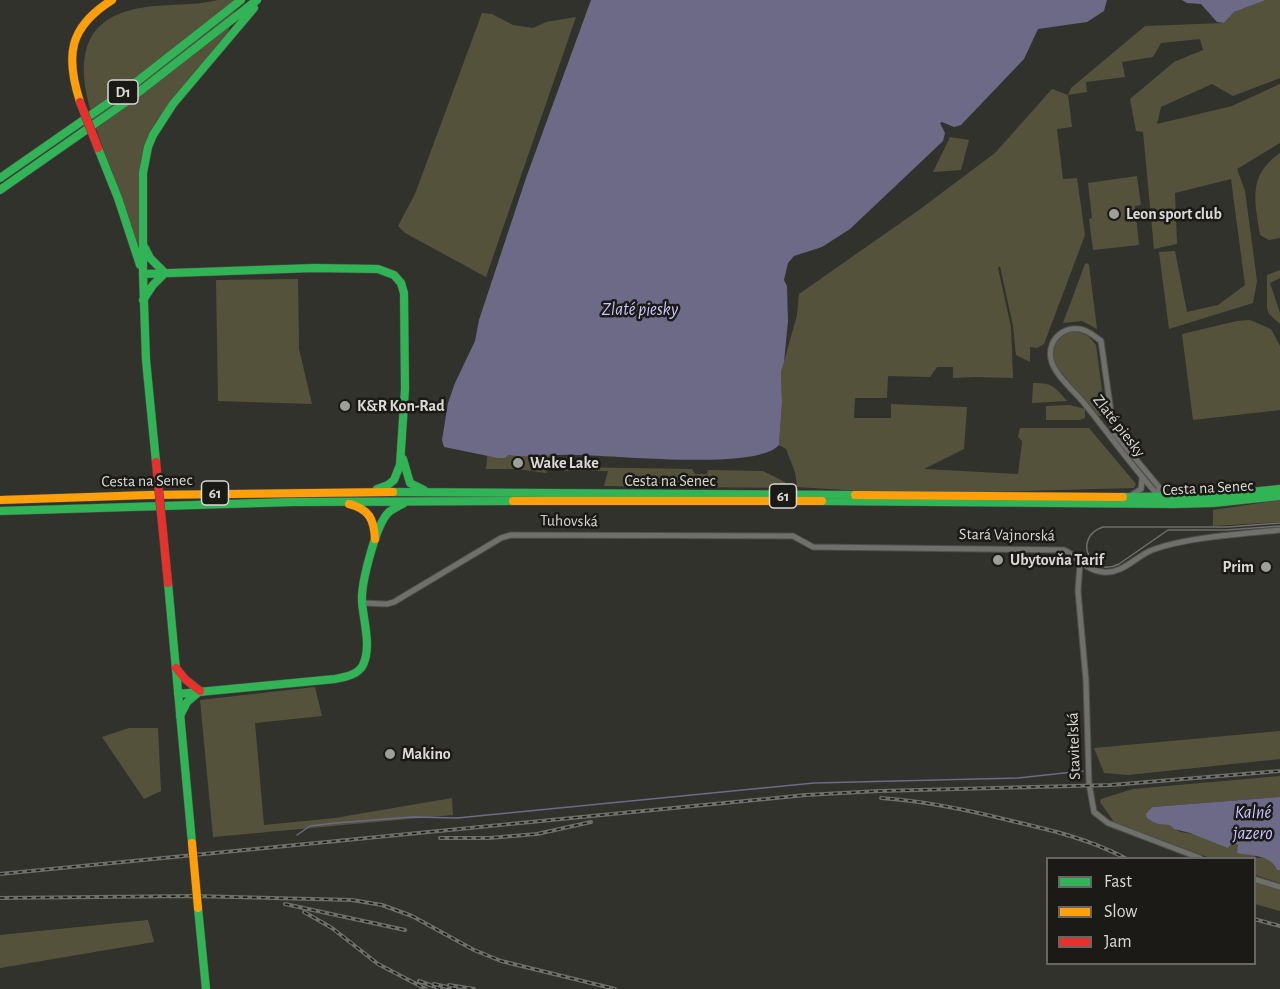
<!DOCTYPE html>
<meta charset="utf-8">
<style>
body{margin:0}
#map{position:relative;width:1280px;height:989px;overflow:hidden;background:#32322d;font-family:"Alegreya Sans",sans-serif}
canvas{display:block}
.legend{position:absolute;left:1046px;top:857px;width:210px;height:108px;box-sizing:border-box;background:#1b1a17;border:2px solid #676663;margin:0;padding:8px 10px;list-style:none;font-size:18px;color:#dad9d5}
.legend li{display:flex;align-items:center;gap:12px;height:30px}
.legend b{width:30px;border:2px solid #676663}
</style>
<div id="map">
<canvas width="1280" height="989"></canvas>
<ul class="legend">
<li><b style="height:8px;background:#30b455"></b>Fast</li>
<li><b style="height:8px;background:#ff9f0a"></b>Slow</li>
<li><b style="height:8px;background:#e5322d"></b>Jam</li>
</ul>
</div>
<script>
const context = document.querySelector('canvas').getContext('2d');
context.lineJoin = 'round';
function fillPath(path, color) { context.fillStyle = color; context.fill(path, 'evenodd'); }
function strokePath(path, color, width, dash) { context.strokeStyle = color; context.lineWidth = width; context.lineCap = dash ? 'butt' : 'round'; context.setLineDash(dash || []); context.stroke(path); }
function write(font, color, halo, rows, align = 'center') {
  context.font = font + ' "Alegreya Sans",sans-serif'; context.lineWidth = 5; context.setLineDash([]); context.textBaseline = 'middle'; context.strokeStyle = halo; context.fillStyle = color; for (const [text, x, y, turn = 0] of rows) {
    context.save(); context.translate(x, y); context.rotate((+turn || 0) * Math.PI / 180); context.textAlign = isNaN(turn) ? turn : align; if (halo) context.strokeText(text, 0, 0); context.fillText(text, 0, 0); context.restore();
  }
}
fillPath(new Path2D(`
 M218,0H237L228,33L155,123L141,159L139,248C129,221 119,193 110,166C94,122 56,39 119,14C151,1 186,8 218,0Z
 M1266,0H1280V78L1233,96L1212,84L1161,107L1157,124L1232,106L1280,84V143L1237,169L1245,191L1257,281L1253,303L1169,329L1159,252L1175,251L1187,312L1218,305L1245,285L1231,179L1175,193L1177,244L1154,249L1143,132L1136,131L1130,99L1174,62L1203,50L1200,39L1161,43L1153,57L1122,62L1125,77L1086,82L1087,92L1068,95L1072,127L1057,129L1063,179L1077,178L1085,235L1044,344L1037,348L1030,347V362L1016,355L1013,326L1000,266L998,268L1011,327L1013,378L976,377L953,378V367H937L930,377L888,376L887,398H855L854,418H891V404L967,407L964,449L924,469L1018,474L1022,443V441L1018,437L1020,428H1089L1136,484L1134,488L910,494L797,487L795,472L786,449L779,445L782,403L781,372L797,315L799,294L919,210L995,153L1052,89L1068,95L1071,88L1145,26L1224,23L1234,12Z
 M482,13L492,14L513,25L533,28L546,22L576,17L486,277L405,233L398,226L415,194Z
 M950,137L969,140L961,170L933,172Z
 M1280,153V238L1269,240L1260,235C1255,201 1247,176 1280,153Z
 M1137,176L1141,205L1135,206L1139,245L1093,250L1089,219L1092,218L1088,183Z
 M1087,263L1089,265L1097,329L1082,321L1063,323L1085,264Z
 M1280,270V278L1270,283L1280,313V324L1269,314L1267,308V275Z
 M298,279L299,349L312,404L218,401L216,280Z
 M1250,320L1271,329L1280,346V410L1193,420L1182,334L1237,321Z
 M1075,331L1088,336L1096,345L1105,413L1103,417L1097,415L1057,367C1049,349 1056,334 1075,331Z
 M1033,383C1053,383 1054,386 1067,401L1032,403Z
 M1070,405L1085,409V418L1079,420H1046V406Z
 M488,449L551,455L550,466L546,473L517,469H486Z
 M564,467L692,469L695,474H707L708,470L763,471L785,482L786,488L604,486L608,471H564Z
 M1280,500V522L1213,526V510Z
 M315,687L322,716L255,723L264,825L335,818L452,798L453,815L213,837L200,700Z
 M129,728H158L161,791L144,799L102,737Z
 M1280,731V759L1128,775L1104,773L1094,748Z
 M1280,776V797L1152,807L1149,812L1161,824C1169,822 1174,829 1181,832L1233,841L1257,858H1267L1275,864L1277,870H1280V883L1255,875L1254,858H1210L1114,822L1100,802L1101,799L1133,789Z
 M1254,882L1280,889V911L1255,904Z
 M148,920L154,942L0,968V935Z`), '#55523c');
fillPath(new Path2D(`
 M591,0H1107L1104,11L1087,22L1038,29L1024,59L961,125L954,127L942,122L940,123L945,133L943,141L850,229L822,247L794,256L788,263L784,280L787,286L788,321L784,362L781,372L782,403L779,445C757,471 614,455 577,455C554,454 531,458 508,455L505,458H498L444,447L442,440L448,403L455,383L475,341L479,320L526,178Z
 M1182,0H1266L1234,12L1224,23L1217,22L1201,4L1187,3Z
 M1280,797V870H1277C1272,855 1251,856 1237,853L1238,845L1233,841L1228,848L1190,833L1174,829C1169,823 1165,825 1159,824C1154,823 1151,820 1147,818L1146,814L1152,807Z`), '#6c6a87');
strokePath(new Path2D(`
 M297,835L310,826L335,823L412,817L457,818L814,783L1018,778L1083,771`), '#6c6a87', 1.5);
const street = new Path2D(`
 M1132,495L1141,489L1142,479
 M1159,496V487L1114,433L1101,341C1097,338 1091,333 1086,331C1067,323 1047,338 1051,359C1053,373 1074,391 1084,403C1109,434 1132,467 1159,496L1160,497
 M1080,563L1078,591L1086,681L1089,783L1094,812L1108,823L1200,858
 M363,603L387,604L394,602L501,538L511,535L793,536L813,547L1064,550C1079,557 1086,571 1103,572C1123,574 1135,557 1152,550C1186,537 1243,534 1280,530
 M1254,879L1280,887`);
const fast = new Path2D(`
 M98,148L118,198L140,265
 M0,178L121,94L241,0
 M0,190L126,102L257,0
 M145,248L150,258L165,273
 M143,274L146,360L156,462
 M143,274L314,268L378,269L394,275L401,283L404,293L405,389L400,465L394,480L388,485L377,489
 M143,274V173L148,147L153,135L173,104L254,8
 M143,300L153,285L165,273
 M403,459L410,483L424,490
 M393,492L855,495
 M1123,497L1211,496L1280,489
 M822,501L1174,504L1213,503L1280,496
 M0,511L293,502L513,501
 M168,583L192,843
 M178,694L335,679C345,677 358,675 363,665C372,646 363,620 362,601C361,583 376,525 388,513C392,509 399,506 404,503
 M180,716L187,702L200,691
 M198,908L206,989`);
const slow = new Path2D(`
 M80,102C65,55 69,27 112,0
 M855,495L1123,497
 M0,500L149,495L393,492
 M513,501H822
 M349,504C369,509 374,519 375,539`);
const jam = new Path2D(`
 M176,668L185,679L200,691`);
strokePath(street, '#504f4b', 7);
strokePath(fast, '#504f4b', 9);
strokePath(slow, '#504f4b', 9);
strokePath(jam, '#504f4b', 9);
strokePath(street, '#6f6f6c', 5);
strokePath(fast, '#30b455', 8);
strokePath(slow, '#ff9f0a', 8);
strokePath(jam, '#e5322d', 8);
strokePath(new Path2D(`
 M1280,523L1227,527H1103C1072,537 1090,579 1119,564L1168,530H1226L1280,526`), '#6e6e6b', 1.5);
const rail = new Path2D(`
 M881,798C926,801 968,810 1012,821C1051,830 1089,839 1125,858
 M440,838H489L537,834L591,822
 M0,874L806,795L879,791L1111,785L1280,771
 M0,898L193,896L352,900L382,905L412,916L474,950L501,961L615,989
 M285,904L405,930
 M304,912L332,928L378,964L426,989
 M1254,919L1280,926
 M419,981L441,989
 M434,984L456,989
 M449,985L474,989`);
strokePath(rail, '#6e6e6b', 4);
strokePath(rail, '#1b1a17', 1.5, [4.5]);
const slowBridge = new Path2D(`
 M192,843L198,908`);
const jamBridge = new Path2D(`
 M80,102L98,148
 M156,462L168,583`);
strokePath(slowBridge, '#504f4b', 9, []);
strokePath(jamBridge, '#504f4b', 9, []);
strokePath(slowBridge, '#ff9f0a', 8);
strokePath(jamBridge, '#e5322d', 8);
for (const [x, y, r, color] of [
 [1114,214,6,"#9f9f9a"],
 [345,406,6,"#9f9f9a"],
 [518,463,6,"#9f9f9a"],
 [998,560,6,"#9f9f9a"],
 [1266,567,6,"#9f9f9a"],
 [390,754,6,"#9f9f9a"]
]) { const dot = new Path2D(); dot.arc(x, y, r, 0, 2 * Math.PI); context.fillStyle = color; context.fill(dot); strokePath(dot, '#1b1a17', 2); }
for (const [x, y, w] of [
 [123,92,30],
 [215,493,27],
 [783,496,27]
]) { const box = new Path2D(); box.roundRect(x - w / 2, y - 12, w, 24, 4.5); context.fillStyle = '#1b1a17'; context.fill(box); strokePath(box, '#dad9d5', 1.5); }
write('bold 15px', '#dad9d5', null, [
 ["D1",123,92],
 ["61",215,493],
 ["61",783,496]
]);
write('bold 16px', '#dad9d5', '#1b1a17', [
 ["Leon sport club",1126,214],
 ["K&R Kon-Rad",357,406],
 ["Wake Lake",530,463],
 ["Ubytovňa Tarif",1010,560],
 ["Prim",1254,567,"right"],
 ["Makino",402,754]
], 'left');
write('16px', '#dad9d5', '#1b1a17', [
 ["Zlaté piesky",1119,426,52],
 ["Cesta na Senec",147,481,-1],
 ["Cesta na Senec",670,481],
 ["Cesta na Senec",1208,488,-3],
 ["Tuhovská",569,521,1],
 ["Stará Vajnorská",1007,535,1],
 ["Staviteľská",1074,746,-92]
]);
write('italic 18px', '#cbc5ff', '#1b1a17', [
 ["Zlaté piesky",640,310],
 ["Kalné",1253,813],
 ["jazero",1253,834]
]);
</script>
